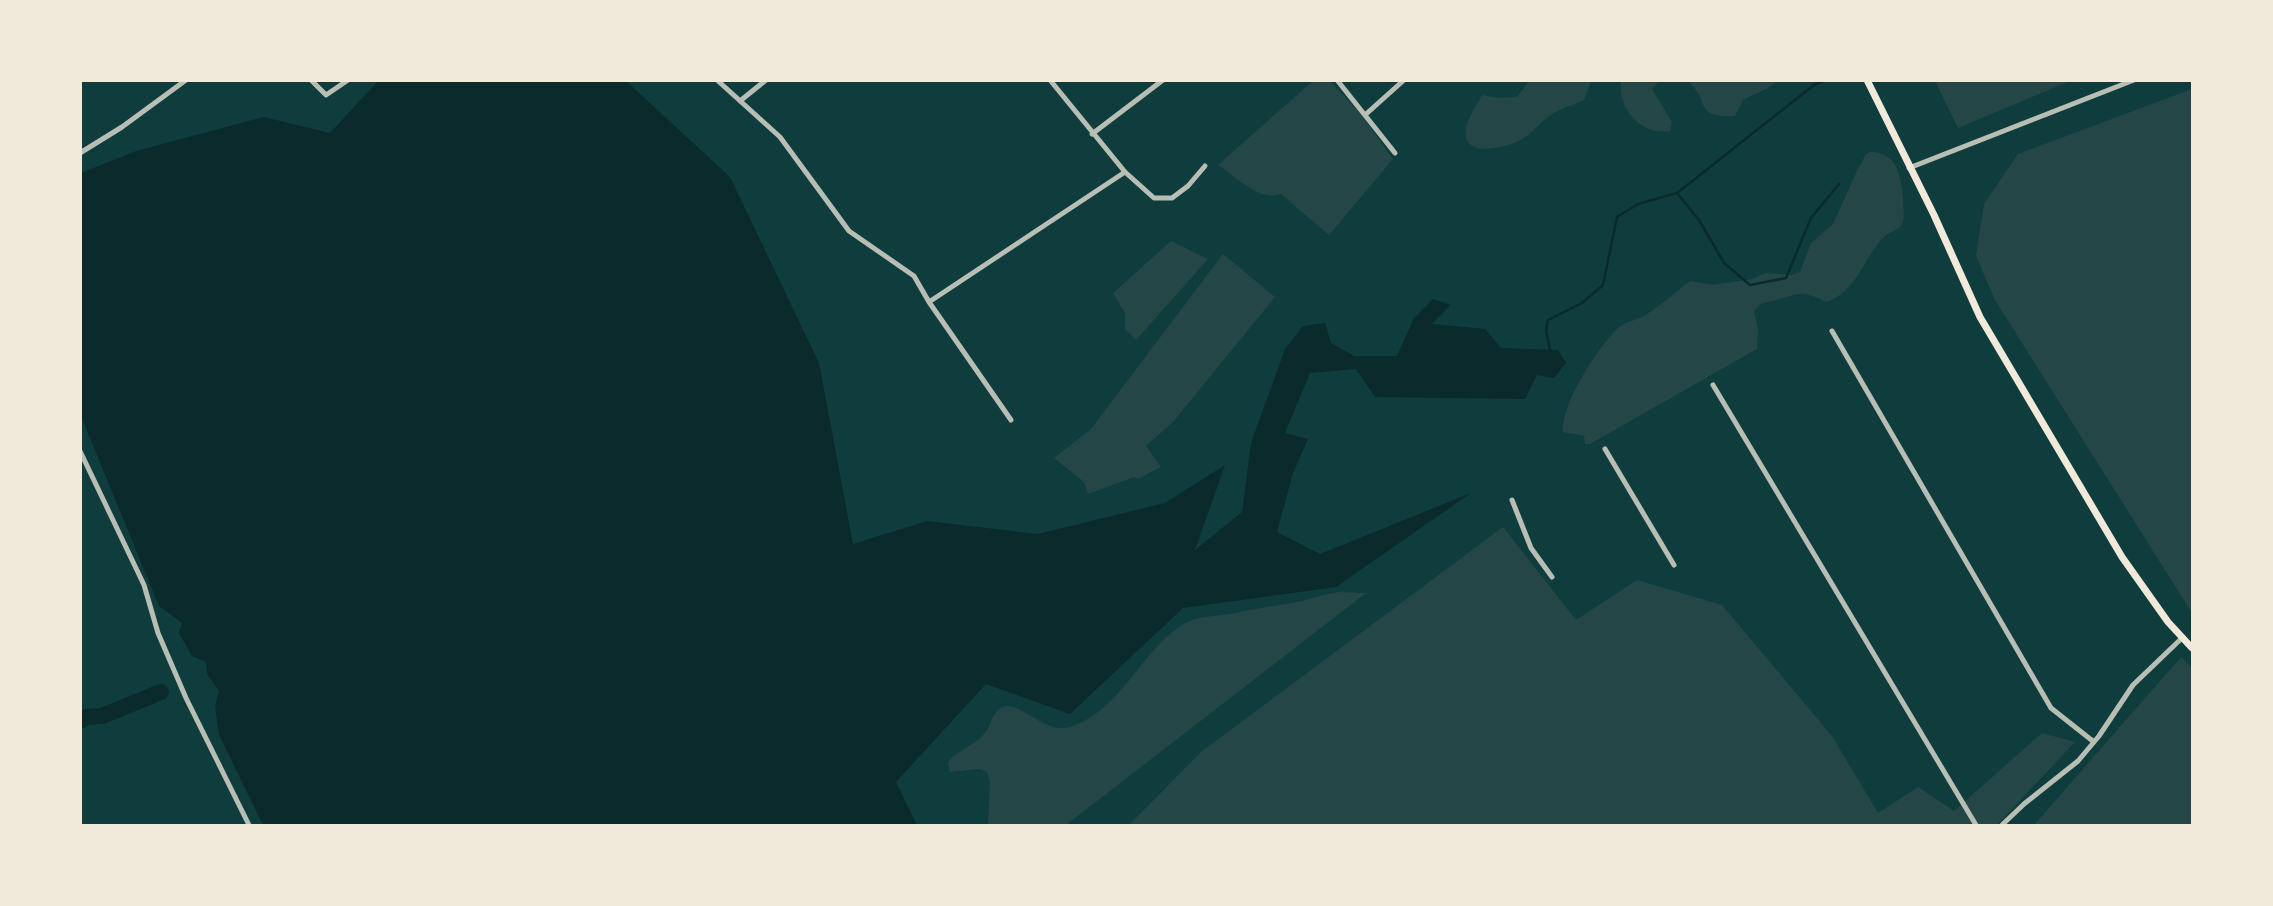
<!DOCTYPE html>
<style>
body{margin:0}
#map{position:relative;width:2273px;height:906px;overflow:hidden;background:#0f3d3e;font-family:"Nunito Sans",sans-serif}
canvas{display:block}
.frame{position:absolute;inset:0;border:82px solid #f1e9da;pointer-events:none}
</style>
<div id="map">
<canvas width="2273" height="906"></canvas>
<div class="frame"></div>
</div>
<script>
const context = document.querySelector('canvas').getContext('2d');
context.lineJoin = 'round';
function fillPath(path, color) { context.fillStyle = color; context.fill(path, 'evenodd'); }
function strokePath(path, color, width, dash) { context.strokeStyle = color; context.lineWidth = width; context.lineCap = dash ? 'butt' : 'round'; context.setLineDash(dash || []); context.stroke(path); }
fillPath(new Path2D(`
 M1314,80L1330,81L1360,113L1393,159L1329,235L1281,194C1261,203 1235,176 1218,165Z
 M1529,81H1591L1584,100C1573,105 1559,109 1549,116C1540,123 1533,132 1524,138C1511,147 1461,160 1466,130C1467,118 1477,105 1482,95L1499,98L1517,97Z
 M1621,81H1659L1652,89L1672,122L1670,131C1641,136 1617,108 1621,81Z
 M1688,81H1777L1768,88L1743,100L1735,116C1693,118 1711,102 1688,81Z
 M1935,81H2070L1958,128Z
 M2192,89V613L1995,300L1976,256L1984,204L2018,154Z
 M1870,152C1898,152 1901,177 1903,199C1903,206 1905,215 1903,221C1900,231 1889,231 1883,238C1863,259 1856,293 1826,302C1802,290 1801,293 1777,300C1766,303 1761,301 1754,312L1758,330L1757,349L1590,444H1585L1584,436L1563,432C1561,404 1598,347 1618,328C1625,321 1639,320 1647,314C1662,304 1676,292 1690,281L1713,285L1752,279L1766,273L1792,275L1800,272L1811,243L1833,224L1857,171L1866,154Z
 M1171,241L1208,259L1136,340L1125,329V313L1113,293Z
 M1223,254L1275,297L1173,422L1146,446L1161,467L1138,479L1134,477L1088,494L1084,482L1054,458L1091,429Z
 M1503,527L1576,620L1637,580L1722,605L1832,736L1878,813L1918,787L1954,811L2042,733L2075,742L1997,825H1129L1201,752Z
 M1339,592L1366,593L1066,825H988L990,781L987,772L979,769L950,772L948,762C957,750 976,745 985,733C990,726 992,716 998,710C1015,693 1043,736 1070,727C1120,711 1138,656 1179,627C1194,616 1212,617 1229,614C1249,610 1267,607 1287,604C1305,601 1321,595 1339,592Z
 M2181,657L2192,668V825H2034Z`), '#244646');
fillPath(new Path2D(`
 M378,81H626L730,177L819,363L853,544L927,521L1038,534L1165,503L1225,465L1195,550L1242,512L1251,443L1285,349L1303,326L1325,323L1331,343L1354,356H1397L1414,318L1433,299L1451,305L1432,324L1485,329L1501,348L1558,350L1566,363L1554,378L1537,375L1525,399L1375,397L1356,369L1310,373L1285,433L1308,439L1293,473L1277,532L1320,554L1471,493L1336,587L1183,608L1070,714L986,684L896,782L917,825H263L219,735L215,706L219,691L207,674L206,662L192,656L179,633L182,623L159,606L81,416V173L136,151L264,117L330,133Z`), '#0a2a2b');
strokePath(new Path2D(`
 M1677,193L1699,220L1724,263L1750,285L1786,278L1811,218L1839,184
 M1548,351L1550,350L1546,331L1548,320L1582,303L1603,285L1617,217L1638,204L1677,193L1814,85L1826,80`), '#0a2a2b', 2.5);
strokePath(new Path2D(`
 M80,721L86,717L102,716L161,692`), '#0a2a2b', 16);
strokePath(new Path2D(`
 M311,80L326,95L348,80
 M717,80L780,137L849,231L914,276L929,302L1011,420
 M1050,80L1125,172L1154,198H1172L1188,186L1205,166
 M1337,80L1395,153
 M740,101L766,80
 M1365,115L1404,80
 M1092,134L1163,80
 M80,153L122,127L186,80
 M1909,168L2134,80
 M929,302L1125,172
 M1832,331L2051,708L2094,742
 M1713,385L1976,825
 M1605,449L1674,565
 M80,451L144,585L158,633L186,698L249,825
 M1512,500L1531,548L1552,577
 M2002,825L2024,804L2078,761L2099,736L2133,685L2183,637`), '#b8beb3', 5);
strokePath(new Path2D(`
 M1867,80L1934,215L1980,317L2122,557L2168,622L2192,648`), '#f1e9da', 7);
</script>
